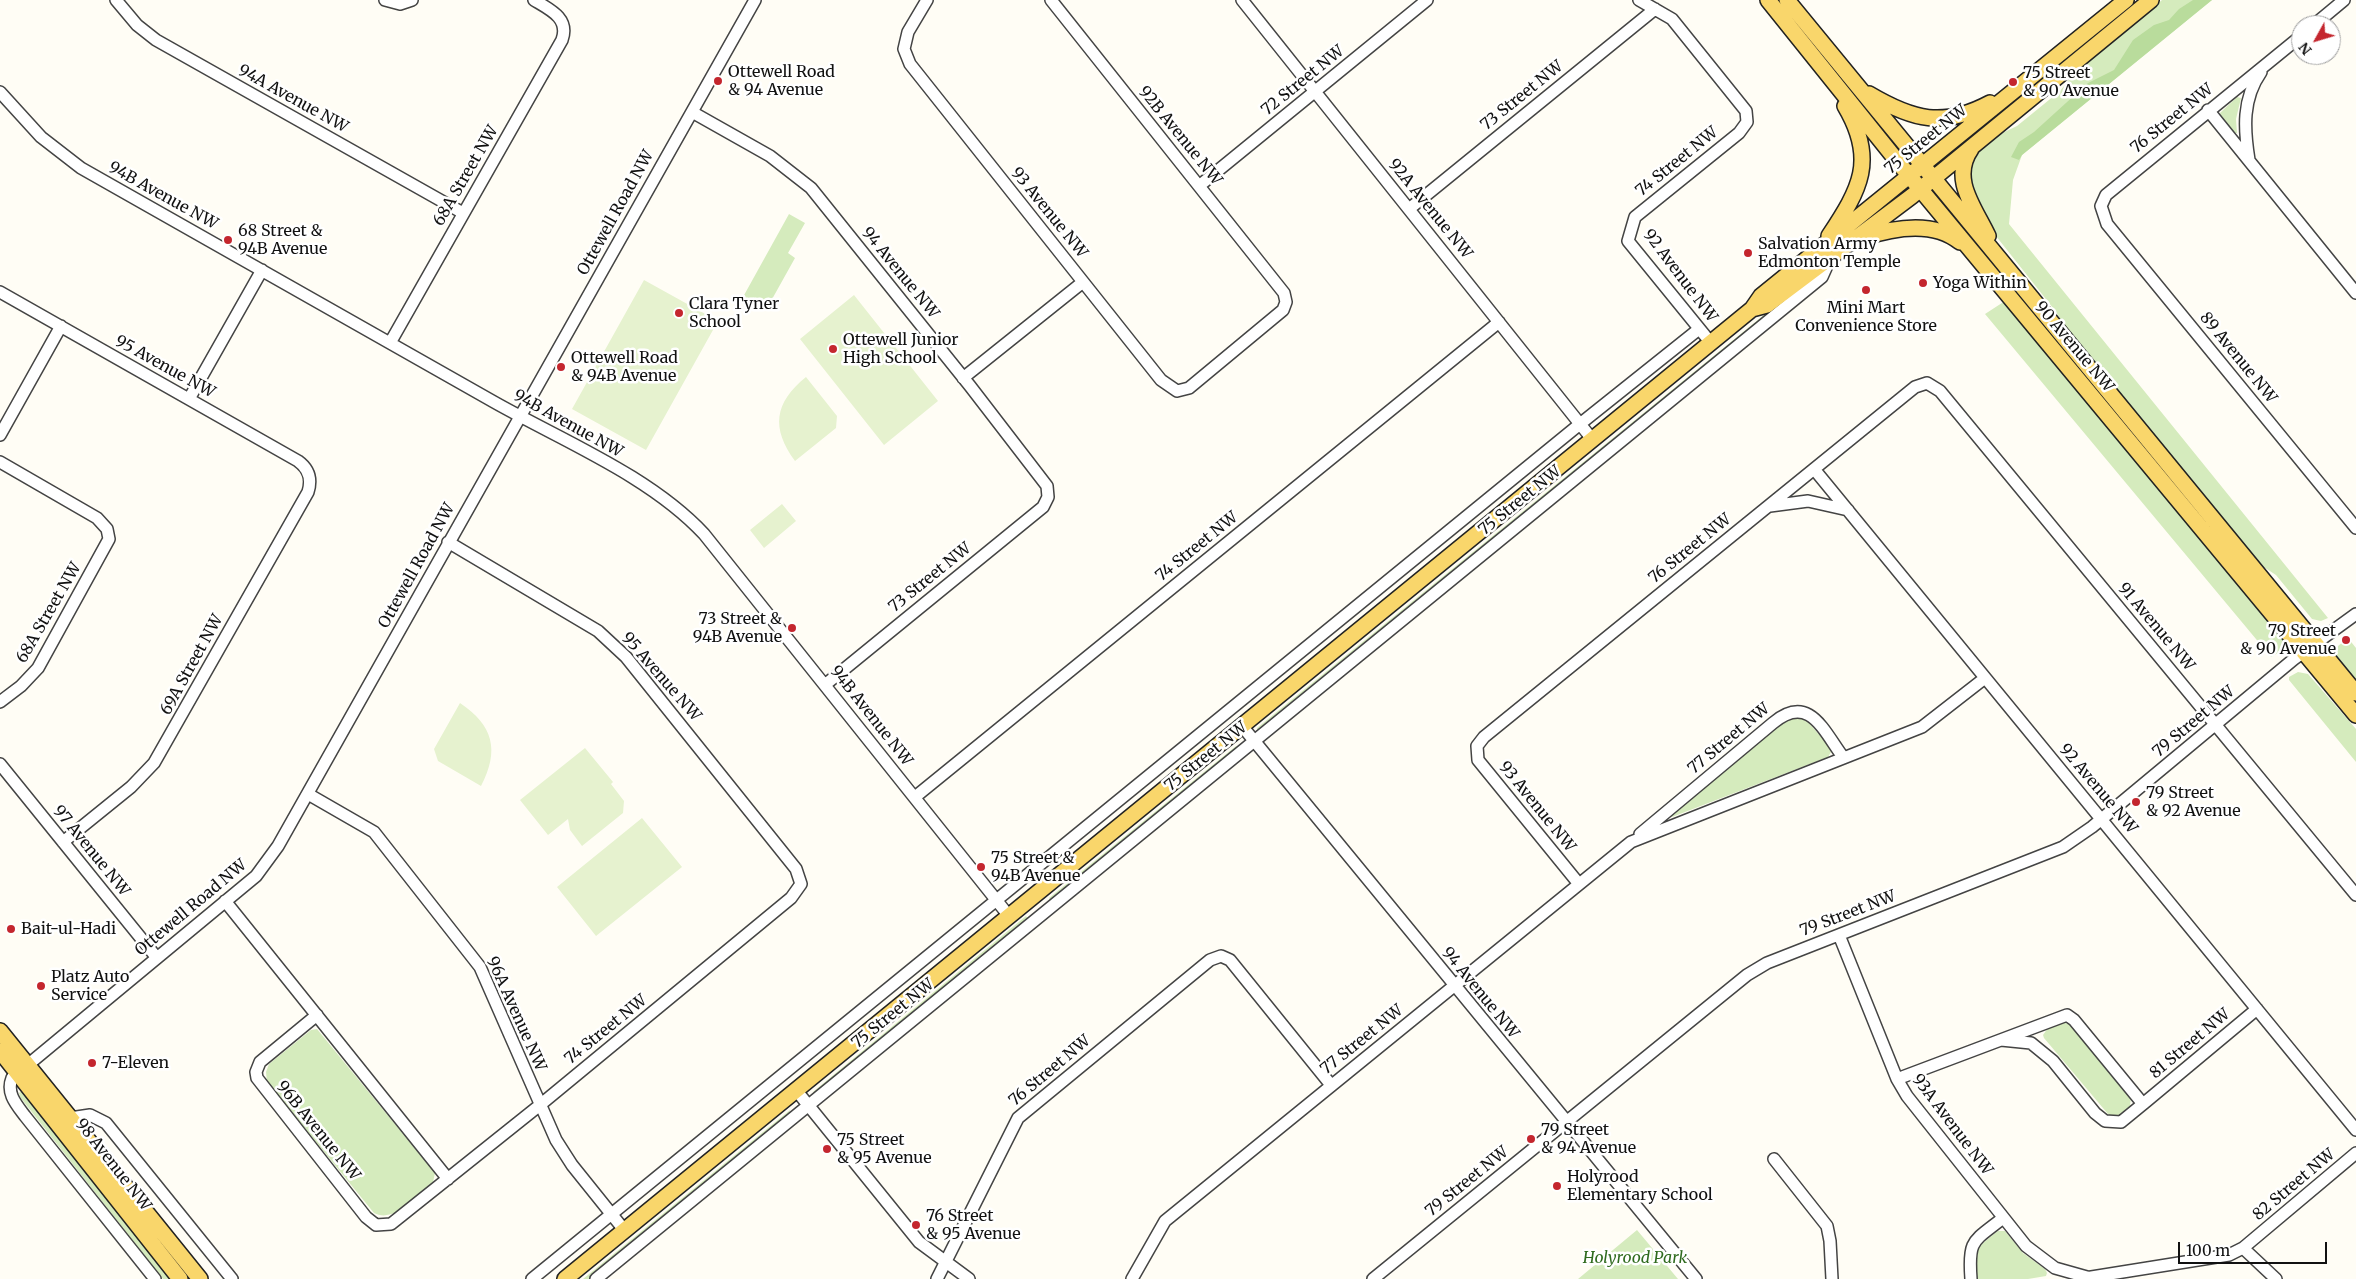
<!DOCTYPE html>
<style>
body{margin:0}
#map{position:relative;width:2356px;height:1279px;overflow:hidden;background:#fffdf5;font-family:Merriweather,serif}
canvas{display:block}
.north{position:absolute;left:2291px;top:15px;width:50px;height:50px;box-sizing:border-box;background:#fff;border:1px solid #a0a0a0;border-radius:50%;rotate:231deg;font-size:14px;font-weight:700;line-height:20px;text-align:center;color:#111}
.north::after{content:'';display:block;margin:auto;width:18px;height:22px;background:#c4262e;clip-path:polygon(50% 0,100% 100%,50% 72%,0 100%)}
.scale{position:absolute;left:2178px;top:1242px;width:149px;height:22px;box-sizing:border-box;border:2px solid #111;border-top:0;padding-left:6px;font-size:15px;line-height:18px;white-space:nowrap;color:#111;-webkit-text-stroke:4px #fff;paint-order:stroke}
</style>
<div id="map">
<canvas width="2356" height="1279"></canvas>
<div class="north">N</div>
<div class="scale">100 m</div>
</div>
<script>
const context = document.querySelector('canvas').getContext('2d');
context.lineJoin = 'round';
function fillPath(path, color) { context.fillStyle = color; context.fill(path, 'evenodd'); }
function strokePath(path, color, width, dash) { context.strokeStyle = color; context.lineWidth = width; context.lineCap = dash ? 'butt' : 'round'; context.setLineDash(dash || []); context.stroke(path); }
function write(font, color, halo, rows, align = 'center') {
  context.font = font + ' Merriweather,serif'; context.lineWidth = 5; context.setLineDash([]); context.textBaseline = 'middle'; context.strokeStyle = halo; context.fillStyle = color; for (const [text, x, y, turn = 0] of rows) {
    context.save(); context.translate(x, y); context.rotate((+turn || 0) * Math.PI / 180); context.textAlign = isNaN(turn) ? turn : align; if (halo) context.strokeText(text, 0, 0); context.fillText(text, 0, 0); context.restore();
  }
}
fillPath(new Path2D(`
 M2162,0H2212L2022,155L2013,180L2009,224L2328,618L2321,621L2312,619L2276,575L2256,562L2071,334L2053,308L1988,226L1966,183L1973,156L1996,136L2017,126L2060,91L2072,76Z
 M2237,97L2241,98L2236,119L2237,133H2234L2221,118L2220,113Z
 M789,214L805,223L788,253L795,258L766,310L743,297Z
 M2005,301L2285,639L2283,650L2271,657L1985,314Z
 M1770,310H1772L1257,730V728Z
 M2348,638L2356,648V688L2331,657L2338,646Z
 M2298,672L2308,674L2356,729V762L2289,680V677Z
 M1802,715L1829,746L1831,752L1828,757L1672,817L1670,815L1783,723L1791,716Z
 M1236,746L1238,748L1034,916L1050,900L1049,898Z
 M1026,916L1029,920L812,1094L814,1091Z
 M2063,1022L2071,1025L2131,1097L2130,1106C2123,1112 2117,1120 2108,1114L2044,1038L2043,1035L2048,1028Z
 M317,1029L435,1173L433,1182C418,1194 395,1224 374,1213L267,1082L266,1072L269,1064L311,1030Z
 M23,1090L172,1279H163L20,1097L19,1093Z
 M790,1110L789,1115L589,1279H583Z
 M1637,1230L1678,1279H1578Z
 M1998,1231H2005L2023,1253L2045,1269L2047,1273L2046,1276L2028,1279H1977C1976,1249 1973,1250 1998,1231Z`), '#d5ebbd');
fillPath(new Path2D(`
 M2193,0H2212L2022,155L2019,160L2011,157L2019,142L2034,132L2088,83L2114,70L2133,40L2154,25L2169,20L2179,9Z`), '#b9dc9c');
fillPath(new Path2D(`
 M644,280L718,321L646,450L572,409Z
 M854,295L938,401L884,445L800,339Z
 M806,377L837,416L836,428L795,461C771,428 774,403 806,377Z
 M782,504L796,521L764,548L750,530Z
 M460,703C493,725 500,750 481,786L438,761L434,749Z
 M585,748L613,782L611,784L624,801L623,813L582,846L570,830L568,819L548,835L520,800Z
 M642,818L682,867L596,936L557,887Z`), '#e6f2cf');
const minor = new Path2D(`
 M116,0L137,25L156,40L463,213
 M385,0L400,4L412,0
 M927,0L908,32L904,49L910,64L1161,380L1177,391L1189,388L1283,310L1286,302L1284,293L1051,0
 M1242,0L1592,439
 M1639,0L1672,19L1746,111L1747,122L1739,133L1635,217L1628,241L1711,343
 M2314,25L2344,0
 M2301,36L2106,195L2101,206L2107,224L2356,528
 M0,92L41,137L81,168C219,246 356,324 494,402C563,441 650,476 704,534L1009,916
 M2208,110L2356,293
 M692,112L770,156L811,188L970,386L1047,486L1048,497L1043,507L826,684
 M2249,160C2244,129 2242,99 2261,72
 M1199,186L1427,0
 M1409,209L1655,9
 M0,292L298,461C309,469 312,479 308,492L154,763L131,787L63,842
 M390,343L562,40C570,18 549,9 534,0
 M963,378L1083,282
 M189,399L262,270
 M0,435L61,326
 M0,462L97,518L107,529L109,539L38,668L21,686L0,702
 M1814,469L2356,1130
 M1770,506L1808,501L1848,510
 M1242,726L1696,1279
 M0,764L157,958
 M308,794L374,832L480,967L556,1140L572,1165L625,1231
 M915,797L1499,322
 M1640,834L1773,723C1809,693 1823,730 1843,757
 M1579,884L1478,760L1477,746L1484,737L1915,387L1927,383L1940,391L2356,895
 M225,901L448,1179
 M1839,935L1897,1079L1907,1096L2026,1246L2055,1268L2087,1277
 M317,1015L260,1062L256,1072L257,1078L366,1217L376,1225L391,1224L540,1105L791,898L801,884L796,869L626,657L598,631L448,542
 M2001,1040L2031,1043L2053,1061L2095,1113L2105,1121L2121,1122L2143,1104
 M1897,1079L2067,1015L2074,1020L2143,1104L2257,1009
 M796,1090L919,1242L969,1279
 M70,1118L90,1115L106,1123L232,1279
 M1774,1159L1827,1226L1830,1241L1832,1279
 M2243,1248L2276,1279
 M155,1279L25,1116C16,1104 6,1093 12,1078L256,876L278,846L755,0
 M532,1279L1580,424L1699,329
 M596,1279L1822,277L1830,259
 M937,1279L1018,1118L1210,960L1221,956L1230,960L1331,1085
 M1132,1279L1165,1221L1631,842L1922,727L1985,678
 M1373,1279L1747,975L1767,963L2063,847L2092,827L2294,659L2356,614
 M1971,1279C1968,1239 1973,1242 2003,1218
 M2079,1279L2229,1255L2243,1248L2356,1153`);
const major = new Path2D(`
 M1768,0L1902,167L2356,715
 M1787,0L2356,693
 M1869,94C1913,120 1943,128 1990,103
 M1971,149C1950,179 1975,208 1988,236
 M1829,236C1860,189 1877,160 1845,106
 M1862,238C1892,228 1933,220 1960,242
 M1752,309L1767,305L1912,196L2151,0
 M0,1031L200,1279
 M0,1051L180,1279
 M565,1279L1752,309L1761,296L2126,0`);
strokePath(minor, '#444', 14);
strokePath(major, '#222', 18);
strokePath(minor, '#fff', 11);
strokePath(major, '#f9d66b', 15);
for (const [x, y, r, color] of [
 [718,81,5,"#c4262e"],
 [2013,82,5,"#c4262e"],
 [228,240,5,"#c4262e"],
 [1748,253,5,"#c4262e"],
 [1923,283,5,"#c4262e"],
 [1866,290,5,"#c4262e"],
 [679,313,5,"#c4262e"],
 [833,349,5,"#c4262e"],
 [561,367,5,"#c4262e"],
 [792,628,5,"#c4262e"],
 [2346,640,5,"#c4262e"],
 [2136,802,5,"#c4262e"],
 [981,867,5,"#c4262e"],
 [11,929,5,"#c4262e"],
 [41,986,5,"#c4262e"],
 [92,1063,5,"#c4262e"],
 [1531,1139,5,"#c4262e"],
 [827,1149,5,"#c4262e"],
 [1557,1186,5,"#c4262e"],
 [916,1225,5,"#c4262e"]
]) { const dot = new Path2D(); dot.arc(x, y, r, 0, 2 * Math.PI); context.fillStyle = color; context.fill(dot); strokePath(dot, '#fff', 2); }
write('16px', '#111', '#fff', [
 ["Ottewell Road",728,72],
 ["& 94 Avenue",728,90],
 ["75 Street",2023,73],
 ["& 90 Avenue",2023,91],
 ["68 Street &",238,231],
 ["94B Avenue",238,249],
 ["Salvation Army",1758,244],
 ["Edmonton Temple",1758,262],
 ["Yoga Within",1933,283],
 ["Clara Tyner",689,304],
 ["School",689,322],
 ["Mini Mart",1866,308,"center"],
 ["Convenience Store",1866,326,"center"],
 ["Ottewell Junior",843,340],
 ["High School",843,358],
 ["Ottewell Road",571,358],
 ["& 94B Avenue",571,376],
 ["73 Street &",782,619,"right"],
 ["94B Avenue",782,637,"right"],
 ["79 Street",2336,631,"right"],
 ["& 90 Avenue",2336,649,"right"],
 ["79 Street",2146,793],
 ["& 92 Avenue",2146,811],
 ["75 Street &",991,858],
 ["94B Avenue",991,876],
 ["Bait-ul-Hadi",21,929],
 ["Platz Auto",51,977],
 ["Service",51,995],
 ["7-Eleven",102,1063],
 ["79 Street",1541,1130],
 ["& 94 Avenue",1541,1148],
 ["75 Street",837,1140],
 ["& 95 Avenue",837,1158],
 ["Holyrood",1567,1177],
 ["Elementary School",1567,1195],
 ["76 Street",926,1216],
 ["& 95 Avenue",926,1234]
], 'left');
write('16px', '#111', '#fff', [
 ["72 Street NW",1303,81,-39],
 ["73 Street NW",1522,96,-39],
 ["94A Avenue NW",293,99,29],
 ["76 Street NW",2172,119,-39],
 ["92B Avenue NW",1180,136,51],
 ["75 Street NW",1926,140,-39],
 ["74 Street NW",1677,162,-39],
 ["68A Street NW",466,176,-60],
 ["94B Avenue NW",163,196,29],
 ["92A Avenue NW",1430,209,51],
 ["Ottewell Road NW",616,213,-61],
 ["93 Avenue NW",1049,213,51],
 ["94 Avenue NW",900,273,51],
 ["92 Avenue NW",1680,276,53],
 ["90 Avenue NW",2074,347,50],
 ["89 Avenue NW",2238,358,51],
 ["95 Avenue NW",165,367,29],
 ["94B Avenue NW",568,424,29],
 ["75 Street NW",1520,501,-39],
 ["74 Street NW",1197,547,-39],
 ["76 Street NW",1690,549,-39],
 ["Ottewell Road NW",417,566,-61],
 ["73 Street NW",930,578,-39],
 ["68A Street NW",49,613,-60],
 ["91 Avenue NW",2156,627,50],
 ["69A Street NW",192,665,-61],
 ["95 Avenue NW",661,677,49],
 ["94B Avenue NW",871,716,52],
 ["79 Street NW",2194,722,-40],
 ["77 Street NW",1729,739,-40],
 ["75 Street NW",1206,757,-39],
 ["92 Avenue NW",2098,789,50],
 ["93 Avenue NW",1537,807,51],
 ["97 Avenue NW",91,851,51],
 ["Ottewell Road NW",191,908,-40],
 ["79 Street NW",1848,914,-21],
 ["94 Avenue NW",1480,993,51],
 ["96A Avenue NW",516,1014,66],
 ["75 Street NW",893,1014,-39],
 ["74 Street NW",606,1030,-39],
 ["77 Street NW",1362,1040,-39],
 ["81 Street NW",2190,1044,-40],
 ["76 Street NW",1050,1071,-40],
 ["93A Avenue NW",1952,1125,53],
 ["96B Avenue NW",318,1131,51],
 ["98 Avenue NW",113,1165,52],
 ["79 Street NW",1467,1182,-39],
 ["82 Street NW",2294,1185,-40]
]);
write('italic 16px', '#2f6b1f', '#fff', [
 ["Holyrood Park",1635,1258]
]);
</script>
